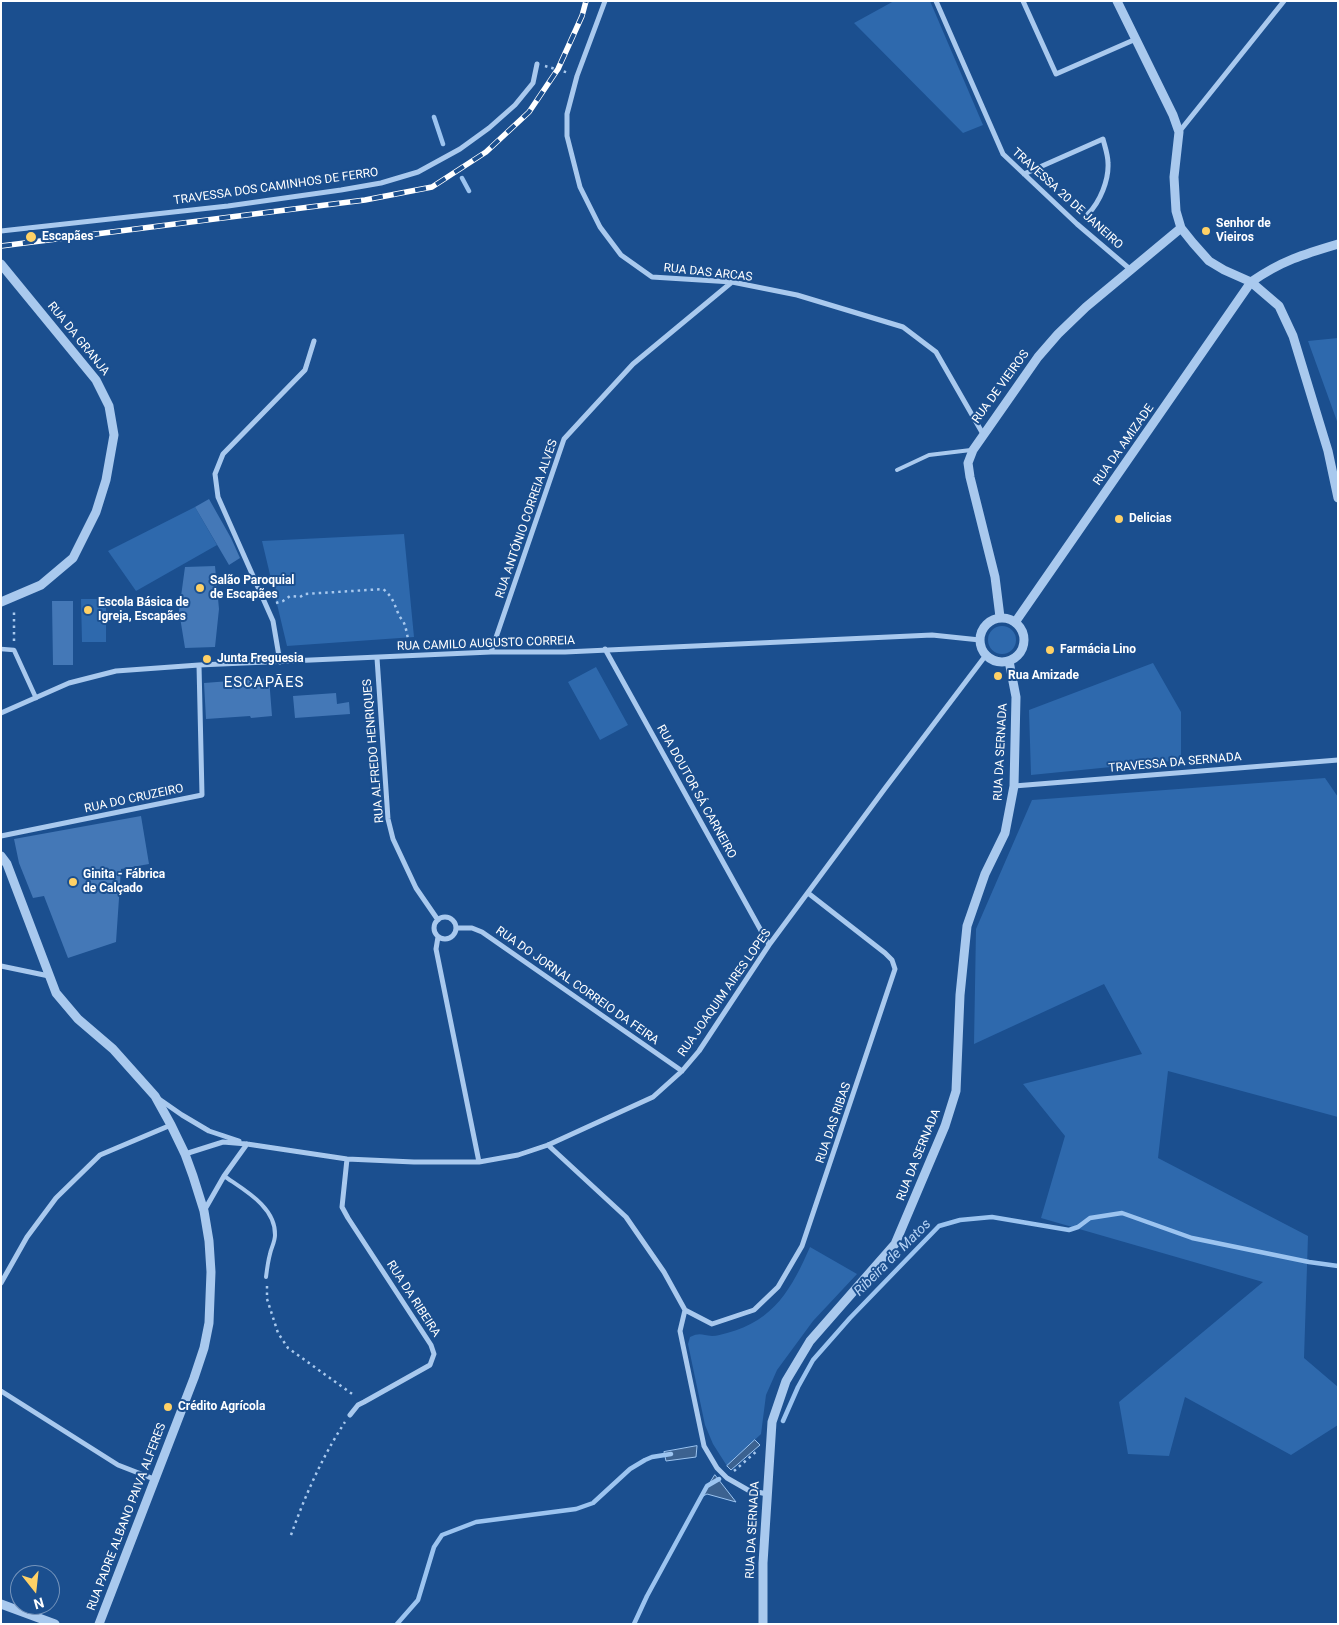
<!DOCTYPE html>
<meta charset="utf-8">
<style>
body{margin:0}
#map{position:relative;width:1339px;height:1625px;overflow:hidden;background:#1b4f8f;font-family:Roboto,sans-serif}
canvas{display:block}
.frame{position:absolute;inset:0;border:2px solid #fff;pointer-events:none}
.north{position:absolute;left:10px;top:1565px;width:50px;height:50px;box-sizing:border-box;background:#1b4f8f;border:1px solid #7695bc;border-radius:50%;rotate:164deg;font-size:14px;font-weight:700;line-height:20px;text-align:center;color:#fff}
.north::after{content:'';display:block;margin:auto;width:18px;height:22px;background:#ffd166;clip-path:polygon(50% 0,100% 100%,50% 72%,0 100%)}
</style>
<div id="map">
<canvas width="1339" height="1625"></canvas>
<div class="frame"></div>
<div class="north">N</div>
</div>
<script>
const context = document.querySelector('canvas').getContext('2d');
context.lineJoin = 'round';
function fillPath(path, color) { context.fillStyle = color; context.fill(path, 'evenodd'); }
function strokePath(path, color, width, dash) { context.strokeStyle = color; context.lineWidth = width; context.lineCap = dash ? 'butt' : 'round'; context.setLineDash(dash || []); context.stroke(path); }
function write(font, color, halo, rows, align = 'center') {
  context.font = font + ' Roboto,sans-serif'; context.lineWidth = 4; context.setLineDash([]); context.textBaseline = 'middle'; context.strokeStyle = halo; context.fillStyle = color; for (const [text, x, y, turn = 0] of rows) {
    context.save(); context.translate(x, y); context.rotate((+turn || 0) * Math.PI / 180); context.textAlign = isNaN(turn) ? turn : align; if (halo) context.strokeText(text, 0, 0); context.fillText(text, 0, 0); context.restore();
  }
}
fillPath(new Path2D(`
 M894,1H930L983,125L963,133L854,23Z
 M1338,338V424L1308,341Z
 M195,507L217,545L136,591L108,551Z
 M404,534L414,637L287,646L262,541Z
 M81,599H106V642H82Z
 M988 640a14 14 0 1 1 28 0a14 14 0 1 1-28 0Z
 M1153,663L1181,712V760L1031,775L1029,710Z
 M596,667L628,725L600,740L568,682Z
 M1325,778L1338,797V1117L1168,1071L1158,1158L1308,1236L1304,1358L1338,1387V1425L1291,1455L1185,1397L1169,1456L1128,1454L1119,1402L1263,1282L1041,1218L1065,1136L1023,1084L1142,1054L1104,984L974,1044L976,929L1032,800Z
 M810,1247L857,1274L813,1321L777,1370L766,1395L761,1434L727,1466L713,1444L705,1425L688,1344L690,1337C700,1332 702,1335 712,1336C717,1336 722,1334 727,1333C774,1321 792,1288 810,1247Z`), '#2e69ad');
const water = new Path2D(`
 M755,1440L760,1445L731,1470L727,1466Z
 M697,1446L696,1457L666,1461L664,1452Z
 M715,1475L736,1502L707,1494L701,1497Z`);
fillPath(water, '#3c6290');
strokePath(water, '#9cc4f0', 1);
strokePath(new Path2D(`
 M434,117L443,144
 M462,178L469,191
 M783,1421L798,1387L813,1360L850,1318L939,1226L960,1220L992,1217L1069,1230L1078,1227L1090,1218L1122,1213L1192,1238L1309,1262L1338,1266
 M397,1624L418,1600L434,1547L442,1535L476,1522L576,1509L593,1503L630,1469L645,1460L652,1457L671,1454
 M634,1624L647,1596L707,1486L719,1479`), '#9cc4f0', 4.5);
fillPath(new Path2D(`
 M209,499L231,538L240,558L229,565L195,507Z
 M215,566L219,609L215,647L185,648L179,611L185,567Z
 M52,601H73V665H53Z
 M269,678L272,716L251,718L250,716L206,719L204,683Z
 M336,693L337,704L349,702L350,714L295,718L293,696Z
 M141,816L149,864L121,869L116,942L68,958L44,896L33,898L19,863L14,839Z`), '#4478b7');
strokePath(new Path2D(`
 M545,66L569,73
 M276,603L283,601L290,596L300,597L305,594L383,589C392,596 394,603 398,613C399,617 403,620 404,623C407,631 408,639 409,648
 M14,641V609
 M267,1286V1299L278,1333L288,1348L355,1396
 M734,1471L758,1450
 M291,1535C305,1496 322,1457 345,1422`), '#a9c9ee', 2.5, [2.5, 4]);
strokePath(new Path2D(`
 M897,470L929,455L971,450
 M224,1176C244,1190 276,1207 275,1235C275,1242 271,1248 270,1254C268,1261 267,1269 266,1277`), '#a9c9ee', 4);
strokePath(new Path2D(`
 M1,649L14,650L36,698`), '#a9c9ee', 4.5);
strokePath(new Path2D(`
 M605,1L577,76L567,114V136L580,187L600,227L621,255L652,277L732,282L797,295L903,327L936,352L983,434
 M936,1L1003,154L1077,224L1131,270
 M1023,1L1056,74L1136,39
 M1179,132L1284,1
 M1024,174L1103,139C1105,147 1108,155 1108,163C1109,180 1100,202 1088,214
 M1,231L228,206L341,190L381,183L418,172L460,149L489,128L515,105L533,83L537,64
 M605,649L769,945
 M491,652L564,439L633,364L732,282
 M377,658L388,819L393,839L416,888L438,920
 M280,662L273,621L218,497L215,474L223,454L305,370L314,341
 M1,713L69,683L116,671L199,665L491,652H565L932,635L980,640
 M1014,786L1338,760
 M1,836L202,795L199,665
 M434 928a11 11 0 1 1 22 0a11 11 0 1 1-22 0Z
 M456,928H472L482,932L682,1071
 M438,937L436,949L479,1162
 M1,966L49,976
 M159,1099L182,1115L209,1131L239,1141
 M548,1145L626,1217L664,1272L685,1310L680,1331L704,1446L717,1468L727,1478L748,1490L767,1494
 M185,1154L223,1142L247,1144L347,1159L414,1162H479L518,1155L548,1145L653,1097L682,1071L699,1051L769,945L886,787L986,655
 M347,1159L342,1207L348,1218L431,1345L434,1354L430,1365L364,1402L358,1405L350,1415
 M204,1211L224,1176L247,1144
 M1,1283L27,1237L56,1198L100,1155L171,1125
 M685,1310L712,1324L754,1310L778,1287L802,1246L895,969L892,960L885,953L808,893
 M1,1391L118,1465L154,1479`), '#a9c9ee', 5);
strokePath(new Path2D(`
 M1117,1L1173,115L1179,132L1174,177L1176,211L1181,228L1193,243L1209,261L1224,270L1251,282L1279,306L1293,336L1328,451L1338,498
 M1,264L96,380L109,406L114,435L106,480L96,512L73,558L41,585L1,602
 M1000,617L995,577L970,477L968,463L973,450L1038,357L1058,334L1086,307L1181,228
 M980 640a22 22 0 1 1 44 0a22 22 0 1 1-44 0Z
 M1016,621L1251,282C1281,261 1304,254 1338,244
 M1,856L7,864L56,993L78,1019L113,1049L155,1096L171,1125L185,1154L193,1176L204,1211L209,1241L211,1272L209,1323L204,1348L194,1378L99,1624
 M1,1604L55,1624
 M763,1624V1563L772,1422L786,1381L810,1341L895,1244L945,1126L956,1091L960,995L967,926L985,874L1005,833L1014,786L1016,697L1009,661`), '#a9c9ee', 9);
const rail = new Path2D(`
 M1,246L365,200L432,187L486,152L529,112L558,69L582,16L586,1`);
strokePath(rail, '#fff', 5.5);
strokePath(rail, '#1b4f8f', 4, [11]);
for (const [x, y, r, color] of [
 [1206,231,5,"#ffd166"],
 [31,237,6,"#ffd166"],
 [1119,519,5,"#ffd166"],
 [200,588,5,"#ffd166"],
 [88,610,5,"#ffd166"],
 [1050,650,5,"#ffd166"],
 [207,659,5,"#ffd166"],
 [998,676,5,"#ffd166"],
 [73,882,5,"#ffd166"],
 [168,1407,5,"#ffd166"]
]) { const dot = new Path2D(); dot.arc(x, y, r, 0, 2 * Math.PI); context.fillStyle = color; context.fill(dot); strokePath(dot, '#1b4f8f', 2); }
write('12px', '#fff', '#1b4f8f', [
 ["TRAVESSA DOS CAMINHOS DE FERRO",276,187,-8],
 ["TRAVESSA 20 DE JANEIRO",1067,199,42],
 ["RUA DAS ARCAS",708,273,6],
 ["RUA DA GRANJA",78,339,51],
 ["RUA DE VIEIROS",1001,387,-54],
 ["RUA DA AMIZADE",1124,445,-55],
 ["RUA ANTÓNIO CORREIA ALVES",527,519,-71],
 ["RUA CAMILO AUGUSTO CORREIA",486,644,-2],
 ["RUA ALFREDO HENRIQUES",374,751,-95],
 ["RUA DA SERNADA",1001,752,-87],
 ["TRAVESSA DA SERNADA",1175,763,-5],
 ["RUA DOUTOR SÁ CARNEIRO",696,792,61],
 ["RUA DO CRUZEIRO",134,799,-12],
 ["RUA DO JORNAL CORREIO DA FEIRA",577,986,35],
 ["RUA JOAQUIM AIRES LOPES",725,993,-55],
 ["RUA DAS RIBAS",834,1123,-71],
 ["RUA DA SERNADA",919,1155,-68],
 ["RUA DA RIBEIRA",413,1299,57],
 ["RUA PADRE ALBANO PAIVA ALFERES",127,1517,-69],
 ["RUA DA SERNADA",753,1530,-87]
]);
write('bold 12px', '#fff', '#1b4f8f', [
 ["Senhor de",1216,224],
 ["Vieiros",1216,238],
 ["Escapães",42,237],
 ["Delicias",1129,519],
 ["Salão Paroquial",210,581],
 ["de Escapães",210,595],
 ["Escola Básica de",98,603],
 ["Igreja, Escapães",98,617],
 ["Farmácia Lino",1060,650],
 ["Junta Freguesia",217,659],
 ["Rua Amizade",1008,676],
 ["Ginita - Fábrica",83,875],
 ["de Calçado",83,889],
 ["Crédito Agrícola",178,1407]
], 'left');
write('italic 14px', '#b5d3f5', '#1b4f8f', [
 ["Ribeira de Matos",893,1258,-45]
]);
context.letterSpacing = '1px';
write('15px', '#fff', '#1b4f8f', [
 ["ESCAPÃES",264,683]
]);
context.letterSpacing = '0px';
</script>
